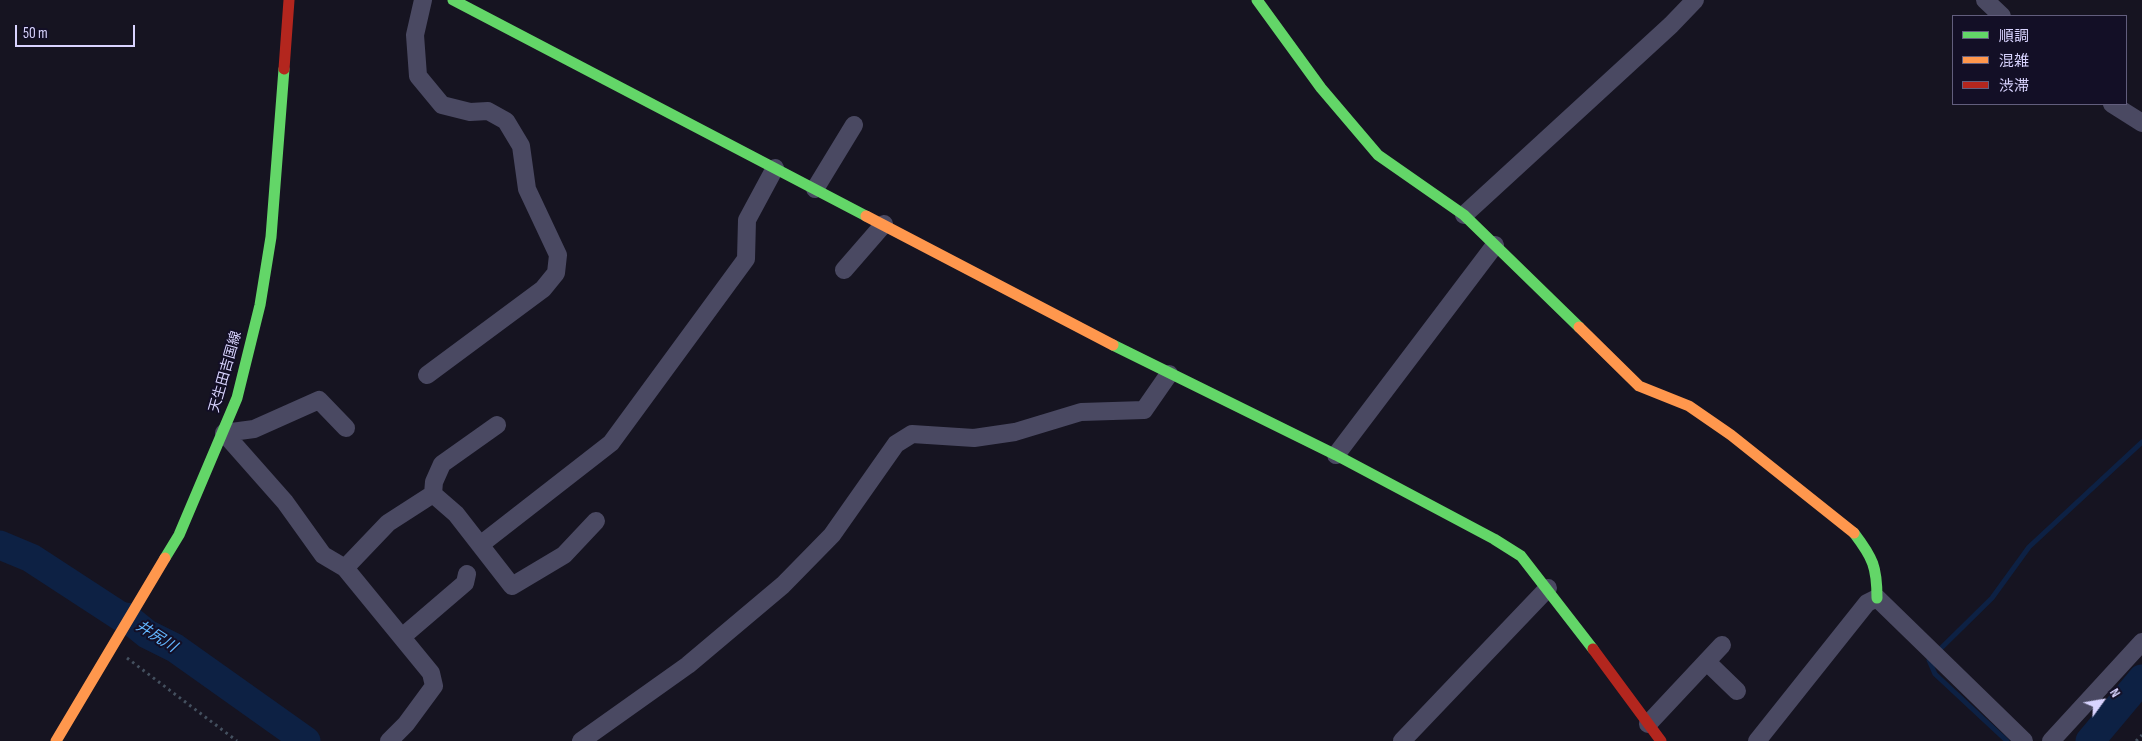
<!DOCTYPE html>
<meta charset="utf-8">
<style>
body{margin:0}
#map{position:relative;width:2142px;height:741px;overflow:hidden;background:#161421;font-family:"Sofia Sans Condensed","Noto Sans JP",sans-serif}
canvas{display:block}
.legend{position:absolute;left:1952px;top:15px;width:175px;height:90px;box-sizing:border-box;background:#130f26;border:1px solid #625e7d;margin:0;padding:6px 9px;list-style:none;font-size:15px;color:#d9d4ff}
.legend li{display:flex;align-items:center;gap:10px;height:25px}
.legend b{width:25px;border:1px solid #625e7d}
.north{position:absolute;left:2077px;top:676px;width:50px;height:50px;-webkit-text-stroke:4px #130f26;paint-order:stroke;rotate:58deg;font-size:14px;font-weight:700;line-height:20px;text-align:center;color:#d9d4ff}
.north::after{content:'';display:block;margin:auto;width:18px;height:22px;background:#d9d4ff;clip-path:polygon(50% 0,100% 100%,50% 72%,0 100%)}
.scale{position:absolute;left:15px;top:25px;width:120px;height:22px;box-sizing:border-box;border:2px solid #d9d4ff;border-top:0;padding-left:6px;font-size:15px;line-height:18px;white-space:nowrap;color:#d9d4ff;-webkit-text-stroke:4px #130f26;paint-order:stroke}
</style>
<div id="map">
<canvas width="2142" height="741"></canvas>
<ul class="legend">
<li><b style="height:6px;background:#63d668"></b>順調</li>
<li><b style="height:6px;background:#ff974d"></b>混雑</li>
<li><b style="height:6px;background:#b3261e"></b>渋滞</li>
</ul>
<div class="north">N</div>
<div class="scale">50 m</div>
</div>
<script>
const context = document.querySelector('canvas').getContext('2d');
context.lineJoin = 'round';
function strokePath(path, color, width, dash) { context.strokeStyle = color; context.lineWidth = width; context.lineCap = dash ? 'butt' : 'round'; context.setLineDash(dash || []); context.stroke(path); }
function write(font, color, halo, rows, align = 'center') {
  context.font = font + ' "Sofia Sans Condensed","Noto Sans JP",sans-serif'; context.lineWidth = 4; context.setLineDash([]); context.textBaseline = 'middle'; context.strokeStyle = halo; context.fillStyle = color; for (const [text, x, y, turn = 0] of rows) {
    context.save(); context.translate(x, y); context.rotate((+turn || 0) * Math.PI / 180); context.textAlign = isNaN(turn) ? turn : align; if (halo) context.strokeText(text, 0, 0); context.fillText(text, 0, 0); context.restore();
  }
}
strokePath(new Path2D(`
 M2007,741L1935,674L1929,660L1992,598L2029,547L2142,442`), '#0d2144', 5);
strokePath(new Path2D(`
 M0,545L31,558L123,618L126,617L147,634L175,648L306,741
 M2090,741L2142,679`), '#0d2144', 29);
strokePath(new Path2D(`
 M127,658L237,741
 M2136,741L2142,735`), '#44505f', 3, [2.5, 4]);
strokePath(new Path2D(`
 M423,0L415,35L418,76L442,105L470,112L488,111L506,121L521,146L527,189L558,255L556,273L543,289L427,375
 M1985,0L2002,16
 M2112,104L2142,123
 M815,189L854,125
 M1464,215L1671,25L1695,0
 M844,270L884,224
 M224,433L285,502L323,555L345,568L431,673L434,686L406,724L389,741
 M224,433L254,429L319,400L346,428
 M1336,455L1495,245
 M433,494L434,482L442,464L497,425
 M480,545L611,443L746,259L747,220L775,168
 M345,568L388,523L433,494L456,514L512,586L564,555L596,521
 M402,637L465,583L467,574
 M1707,662L1737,691
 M1648,724L1722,645
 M581,741L688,665L783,585L832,535L896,444L912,434L974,438L1015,432L1081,412L1144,410L1169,374
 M1402,741L1548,588
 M1757,741L1867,603L1877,598L2024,741
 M2051,741L2142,642`), '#4a4962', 18);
strokePath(new Path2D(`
 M453,0L866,216
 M1257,0L1321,88L1378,155L1464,215L1579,327
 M1113,345L1336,455L1494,539L1521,556L1593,649
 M1854,533C1873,558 1877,567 1877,598
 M165,558L179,535L237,398L260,305L271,237L284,69`), '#63d668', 11);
strokePath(new Path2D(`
 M866,216L1113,345
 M1579,327L1639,386L1689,406L1731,435L1854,533
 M56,741L165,558`), '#ff974d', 11);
strokePath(new Path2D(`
 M284,69L289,0
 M1593,649L1661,741`), '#b3261e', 11);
write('14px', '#d9d4ff', '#130f26', [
 ["天生田吉国線",226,372,-74]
]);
write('italic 15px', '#62b6ff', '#130f26', [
 ["井尻川",156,637,32]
]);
</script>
